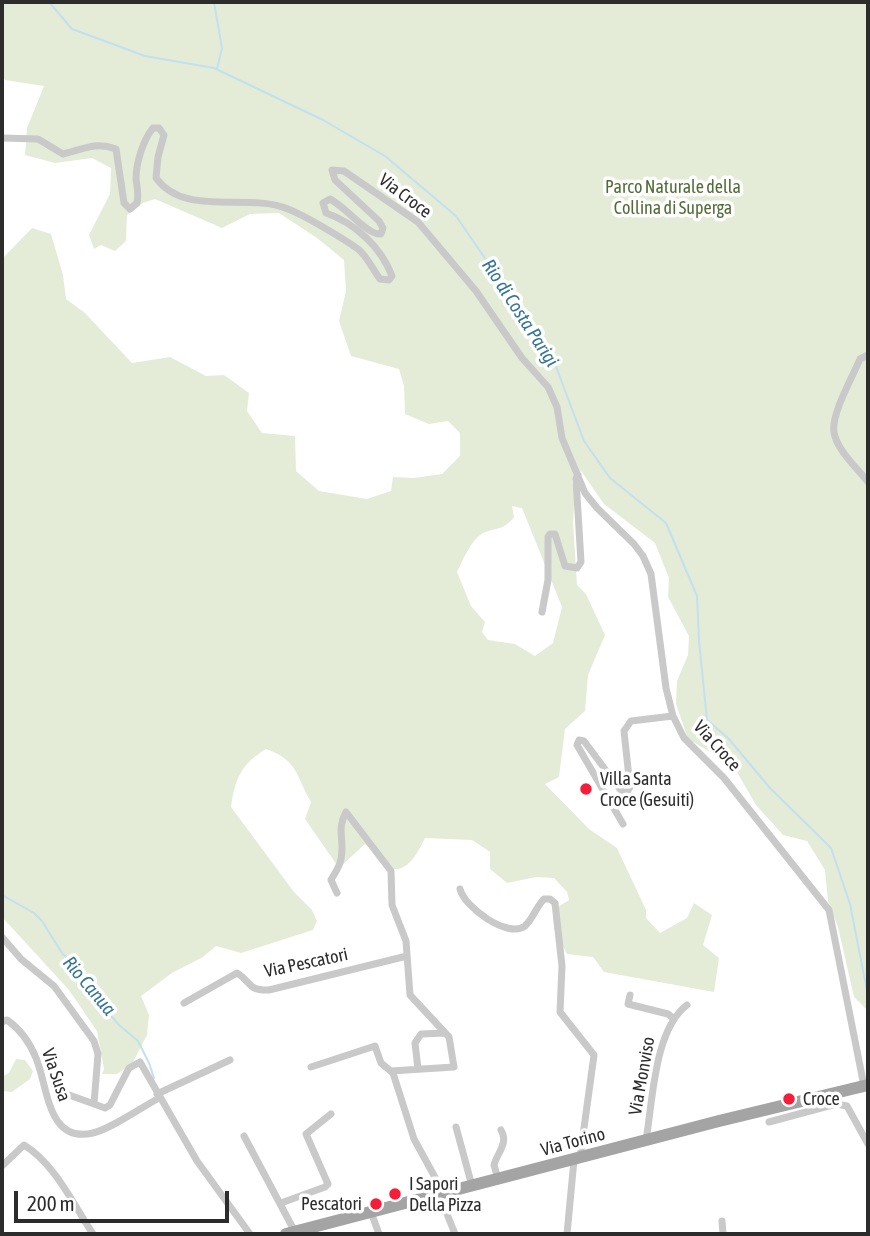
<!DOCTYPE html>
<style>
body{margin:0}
#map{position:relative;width:870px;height:1236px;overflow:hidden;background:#fff;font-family:"Asap Condensed",sans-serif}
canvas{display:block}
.frame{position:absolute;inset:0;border:4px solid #2c2c2c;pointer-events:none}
.scale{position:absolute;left:14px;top:1191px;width:215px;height:32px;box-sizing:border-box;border:4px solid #2c2c2c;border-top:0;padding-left:9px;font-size:21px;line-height:24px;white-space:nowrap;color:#2c2c2c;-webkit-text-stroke:5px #fff;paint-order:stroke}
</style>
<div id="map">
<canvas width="870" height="1236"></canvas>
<div class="frame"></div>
<div class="scale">200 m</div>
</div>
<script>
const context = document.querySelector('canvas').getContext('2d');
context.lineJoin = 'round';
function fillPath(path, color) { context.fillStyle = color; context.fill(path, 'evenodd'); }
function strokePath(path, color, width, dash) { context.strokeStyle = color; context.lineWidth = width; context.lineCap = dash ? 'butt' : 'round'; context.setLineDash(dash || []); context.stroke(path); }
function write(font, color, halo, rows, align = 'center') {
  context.font = font + ' "Asap Condensed",sans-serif'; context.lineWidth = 7; context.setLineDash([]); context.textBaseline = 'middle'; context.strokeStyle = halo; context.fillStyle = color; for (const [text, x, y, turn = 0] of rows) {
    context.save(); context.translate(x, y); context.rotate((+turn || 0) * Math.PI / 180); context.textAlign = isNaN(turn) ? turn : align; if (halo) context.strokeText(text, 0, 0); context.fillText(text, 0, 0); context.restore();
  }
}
fillPath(new Path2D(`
 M2,2H868V1011L854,997L838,927L828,901L825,870L807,841L783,835L756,805L727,755L712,753L688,739L676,704L677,681L688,655L689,636L668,597L669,578L655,543L604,504L581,471L572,481L575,494L573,522L577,585L586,594L605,635L588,675L585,711L565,729L559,777L545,784L589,829L617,848L646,910V918L660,933L687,918L694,903L712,915L703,945L719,958L714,992L604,972L593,957L567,954L554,929L553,910L569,900L567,892L554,878L536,877L507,883L490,869V852L472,840L425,838C417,854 405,879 384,865C376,860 372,849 365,844L339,868L305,819L311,802C295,775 299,761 266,749C241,764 235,779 231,807L294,892L312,910L317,921L313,930L241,953L216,946L203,957L172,973L141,996L149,1015L147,1035L132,1064L117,1074H102L104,1069L97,1031L69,990L2,917V259L32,228L51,234L63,275L66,299L85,313L132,363L170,357L206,376L224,375L249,393L247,411L262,433L295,436L296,471L319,491L367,499L391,491L393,477L414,478L442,474L460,456V433L448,421L429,424L405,414L404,386L399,369L351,356L339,321L346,291L344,260L317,238L279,213L250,214L222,228L155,199L143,203L127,215L126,241L115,251L101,245L94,249L89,235L110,194L111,168L92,158L55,163L25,155L27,128L44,86L5,80L2,76ZM512,506L522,508L562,607L553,643L535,656L515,644L488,640L482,632L485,622L471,606L457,572C463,560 471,540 483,533C497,527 503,531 514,517Z
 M16,1059L25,1060L33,1071L30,1079L12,1092L2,1091V1077L9,1073Z`), '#e4ecd8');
strokePath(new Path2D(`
 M49,2L72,29L145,56L214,68L323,120L385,156L456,216L552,356L584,441L610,478L666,523L697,596L699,641L707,720L728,738L770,788L831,848L850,904L868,996
 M214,2L222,48L217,69
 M2,895L34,913L42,921L62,953L83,974L94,996L119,1025L138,1041L149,1063L154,1078`), '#c2e0ee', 2);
strokePath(new Path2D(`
 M2,138L38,139L63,154C82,150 94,141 116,149L124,203L130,209L137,203C139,194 137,187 136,179C136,163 143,140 153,128H159L164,135L158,157L156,178C185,218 248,192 288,209C304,215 344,239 358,249C367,256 373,270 380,279L389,280L392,276C381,247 355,223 326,213L323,203L330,199C346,207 368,236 381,234L383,228L379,221L335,180L332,170L344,171L418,222L476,291L522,358L548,387L557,407L562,438L585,493L597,508L634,544L643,556L651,574L666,688L673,716L684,738L724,778L829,910L864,1086
 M868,355L860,359C853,376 831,414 834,432C836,449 857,468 868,482
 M542,612L548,580V537L550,534H555L565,566L577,568L581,562L576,479L578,475
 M623,824L577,745L579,740L584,741L622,792H627L630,787L624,731L631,721L673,716
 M460,889C464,907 508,939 525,926C533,919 536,907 544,899H550L555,903L562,966L560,1012L594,1055L580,1157
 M337,893L331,880C335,873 340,866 341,859C345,840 336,830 346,812L391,871L392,905L406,941L410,995L449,1037L454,1067L391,1071
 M2,937L21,959L54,986L94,1041L98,1054L94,1104L105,1108L110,1105L129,1068L140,1062L197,1161L250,1234
 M630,995L628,1004L668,1014L673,1018
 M184,1003L237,973C251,981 247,991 269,990L407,956
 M2,1022L7,1020C20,1029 30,1043 36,1058C48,1086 47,1144 93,1133C111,1129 142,1107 159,1098
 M311,1067L375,1046L381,1063L393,1073L414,1139L437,1181L439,1194L455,1234
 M418,1069L415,1043L421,1034L445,1033
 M58,1091L94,1104
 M157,1094L230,1060
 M769,1122L836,1104L847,1106L868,1144
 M456,1127L472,1186
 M244,1136L295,1232
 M646,1140C653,1100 654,1030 687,1005
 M2,1166L24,1145C55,1164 73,1204 93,1234
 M498,1179L494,1165C497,1153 509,1143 501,1130
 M281,1203L325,1187L328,1184L306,1134L331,1114
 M371,1212L379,1234
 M722,1221L723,1234
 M567,1234L574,1160`), '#c9c9c9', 7);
strokePath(new Path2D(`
 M286,1234L719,1121L868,1085`), '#a4a4a4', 12);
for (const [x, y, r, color] of [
 [586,789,7,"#f51d3a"],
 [789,1099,7,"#f51d3a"],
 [395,1194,7,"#f51d3a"],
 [376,1204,7,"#f51d3a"]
]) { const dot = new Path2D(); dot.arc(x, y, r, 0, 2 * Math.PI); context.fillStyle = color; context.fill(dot); strokePath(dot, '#fff', 2.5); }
write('18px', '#526c36', '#fff', [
 ["Parco Naturale della",673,187],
 ["Collina di Superga",673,208]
]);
write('18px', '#2c2c2c', '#fff', [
 ["Via Croce",405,196,37],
 ["Via Croce",717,746,48],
 ["Via Pescatori",306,963,-12],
 ["Via Susa",56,1075,71],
 ["Via Monviso",642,1076,-80],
 ["Via Torino",573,1142,-15]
]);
write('18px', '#2c2c2c', '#fff', [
 ["Villa Santa",600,779],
 ["Croce (Gesuiti)",600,800],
 ["Croce",803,1099],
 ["I Sapori",409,1184],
 ["Della Pizza",409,1205],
 ["Pescatori",362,1204,"right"]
], 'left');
write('italic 19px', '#347595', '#fff', [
 ["Rio di Costa Parigi",520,313,57],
 ["Rio Canua",89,986,50]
]);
</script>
